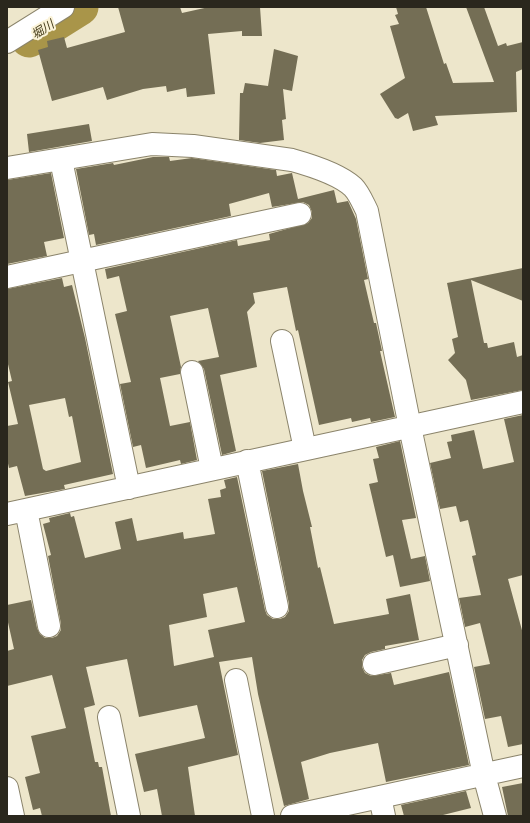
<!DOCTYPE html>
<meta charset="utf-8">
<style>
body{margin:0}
#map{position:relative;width:530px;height:823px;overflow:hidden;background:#ede6cb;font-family:Rubik,sans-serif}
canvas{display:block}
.frame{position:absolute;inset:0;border:8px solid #2a271d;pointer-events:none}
</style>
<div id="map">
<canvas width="530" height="823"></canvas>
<div class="frame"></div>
</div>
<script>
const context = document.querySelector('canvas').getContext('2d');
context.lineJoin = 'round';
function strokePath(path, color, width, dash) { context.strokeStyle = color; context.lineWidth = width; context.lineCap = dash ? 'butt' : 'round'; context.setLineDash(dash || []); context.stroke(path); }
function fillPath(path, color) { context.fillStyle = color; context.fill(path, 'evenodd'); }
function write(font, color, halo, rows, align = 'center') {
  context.font = font + ' Rubik,"Noto Sans JP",sans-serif'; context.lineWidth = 4; context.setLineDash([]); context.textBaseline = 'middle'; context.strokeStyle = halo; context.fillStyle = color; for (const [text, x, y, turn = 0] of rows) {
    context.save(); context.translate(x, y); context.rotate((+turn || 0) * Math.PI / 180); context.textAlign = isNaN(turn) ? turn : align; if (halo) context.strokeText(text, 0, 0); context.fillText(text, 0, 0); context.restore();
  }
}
strokePath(new Path2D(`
 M29,39L80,7`), '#a99549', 37);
fillPath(new Path2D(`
 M118,7H180L182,13L209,7H260L262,36H242V31L208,34L215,94L187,97L186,88L167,92L166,86L143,89L107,100L103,87L52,101L38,50L48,47L47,41L64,37L67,48L125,32Z
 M396,7H426L444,64L446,63L453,83L494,82L466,7H484L498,46L506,43L507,46L523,42V69L516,72L517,112L435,116L438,125L413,131L408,113L398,119L395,118L380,94L405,78L390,26L399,24L395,15L398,14Z
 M274,49L298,56L292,91L283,89L286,119L282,120L284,140L260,143L239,140L240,93H243L245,83L268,86Z
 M89,124L92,141L29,152L27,134Z
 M153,157H169L170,161L192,158L276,170L277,176L292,173L298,199L334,190L337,203L348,201L356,219L368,279L364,280L374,323H376L382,351H380L395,417L371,422L370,418L352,422L351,418L319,425L298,330L296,331L287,287L253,293L255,303L247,312L257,367L220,375L236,451L222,455L204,369L198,361L219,357L208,308L170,316L181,367L180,374L160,378L170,426L190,422L197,460L181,464L180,460L146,468L141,445L133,447L120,384L131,382L115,314L127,311L119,276L107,279L105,269L237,240L238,246L270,240L269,234L308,223L312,218V212L309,205L303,202L272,207L269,193L229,204L231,216L96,245L94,234L89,235L76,169L113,163L114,165Z
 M51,173L64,238L44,242L47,256L7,264V180Z
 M523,268V301L471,280L484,343H487L488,348L514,342L517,357L523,355V390L471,400L466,380L448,360L455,353L452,339L458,337L447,283Z
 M62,278L64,287L72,285L85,338L113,474L64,485L65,489L25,496L17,466L9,468L7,459V426L18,424L8,382L12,381L7,360V289ZM65,398L69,417L72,416L81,462L46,471L43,469L29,405Z
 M523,415V575L508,579L523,634V744L508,747L501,716L485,719L474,667L490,664L480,623L465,627L459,598L481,595L472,556L476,555L468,520L460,522L456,506L440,509L430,463L451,458L447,442L452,441L451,435L474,430L483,469L514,462L504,419Z
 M400,441L416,518L402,520L411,559L425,556L430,581L400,587L393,555L386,557L369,484L378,482L373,459L379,458L376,447Z
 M298,464L303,491L312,527H310L318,568L320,567L334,624L389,614L386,599L410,594L419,640L385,646V649L371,652L365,655L362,660V667L365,673L371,676L391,673L394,685L449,672L469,765L386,782L378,743L330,753L301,762L309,799L284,806L258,694L252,657L219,662L238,755L188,767L195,816H162L157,789L144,792L135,754L205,738L197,705L139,717L127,659L86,667L95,705L84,708L95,762H98L99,767H102L111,816H42L40,808L33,810L25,777L40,773L31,736L66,728L52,675L7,686V651L14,649L7,618V605L31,600L37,628L40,634L45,638H52L57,636L61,630V624L48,556L51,555L43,524L50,522L49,518L70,513L71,517L74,516L85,558L121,549L115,522L132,518L137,541L183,532L184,539L215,534L208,499L221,497L220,490L226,488L224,480L237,477L265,610L267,615L273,619H280L285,617L289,611V604L262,471ZM237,587L245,622L208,630L214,657L174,666L169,625L207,617L203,594Z
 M523,783V816H508L502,787Z
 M466,791L471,808L439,816H404L401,805Z`), '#746e55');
const minor = new Path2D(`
 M7,42L63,7
 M61,160L129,488
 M7,168L152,144L193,146L292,160C310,165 339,174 353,187C359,193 363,203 367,211L410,427L484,775L495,816
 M7,277L300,214
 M282,341L305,449
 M192,372L212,469
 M247,461L277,607
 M26,510L49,626
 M7,514L523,402
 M374,664L457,645
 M236,680L263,816
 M109,717L129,816
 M7,788L13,816
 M380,797L384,816
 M292,816L523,766`);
strokePath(minor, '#8b846b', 24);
strokePath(minor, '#fff', 22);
write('italic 12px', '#423917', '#fbf3d8', [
 ["堀川",43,30,-32]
]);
</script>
